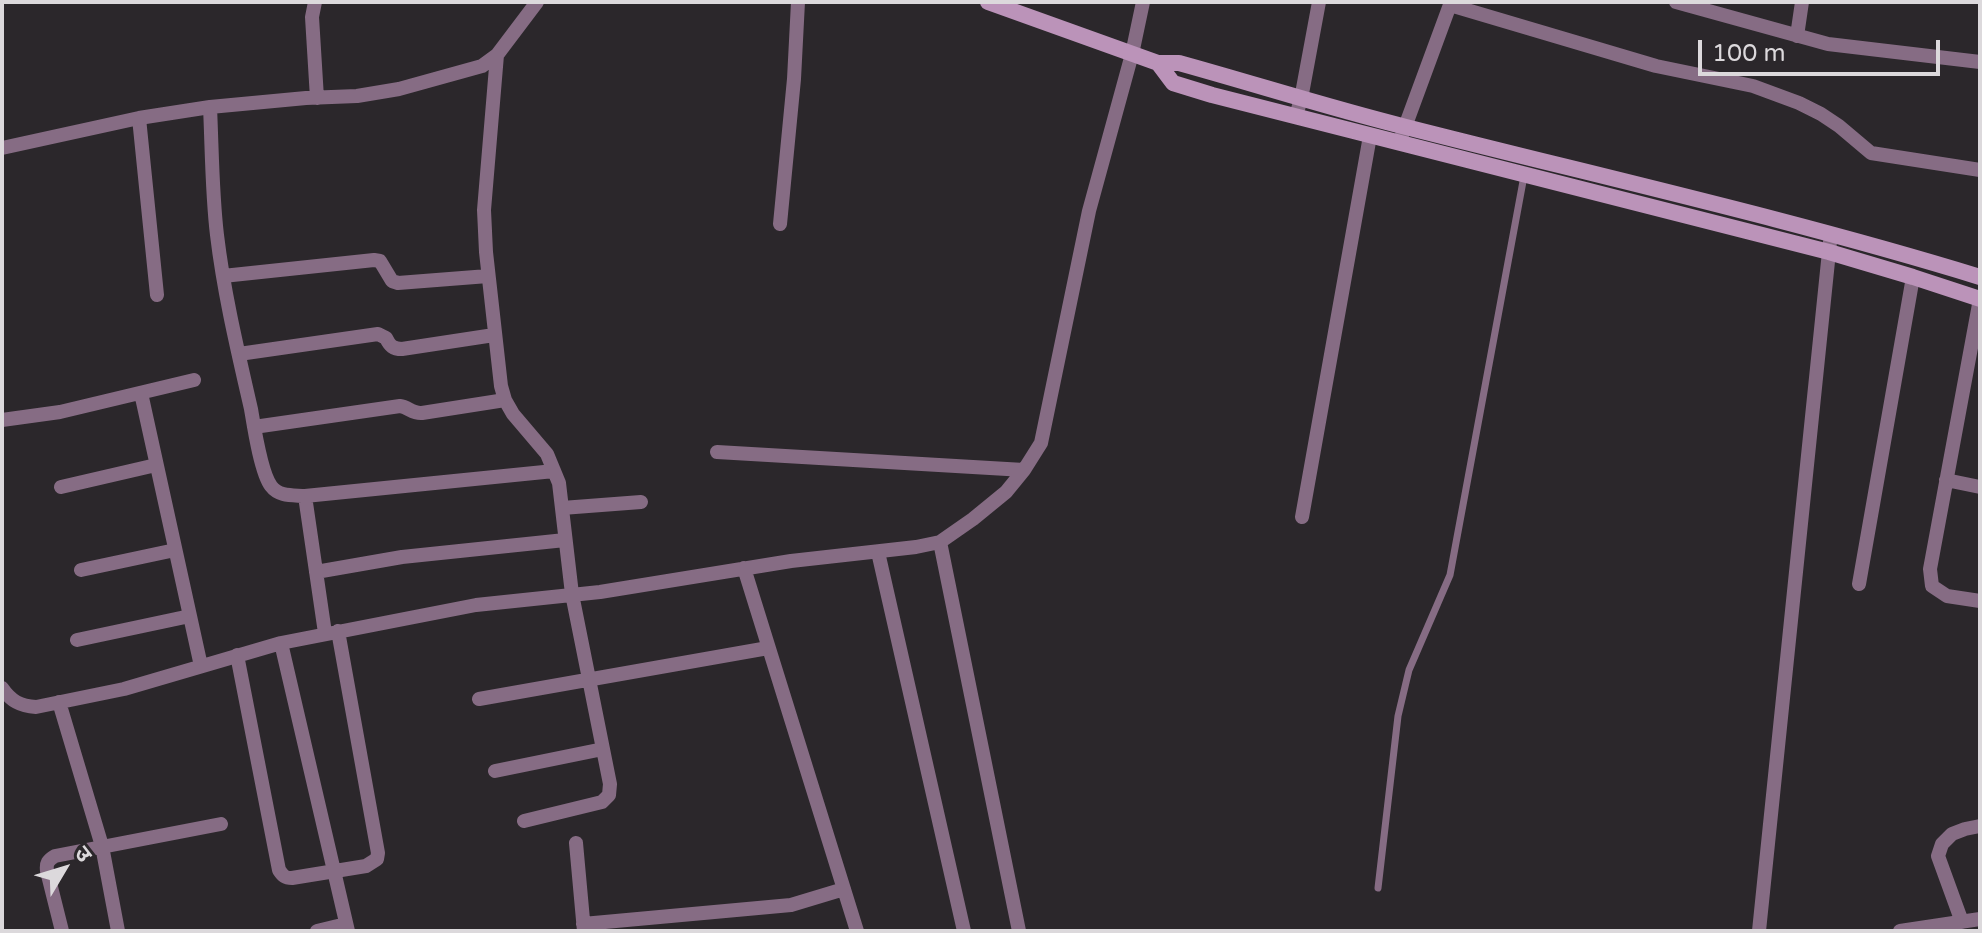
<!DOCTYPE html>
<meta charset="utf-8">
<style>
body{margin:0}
#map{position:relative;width:1982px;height:933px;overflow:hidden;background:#2b272b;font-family:"Varela Round","Noto Sans Devanagari",sans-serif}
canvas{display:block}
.frame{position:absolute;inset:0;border:4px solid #dcd9dc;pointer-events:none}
.north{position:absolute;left:24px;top:829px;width:80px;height:80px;-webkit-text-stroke:6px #2b272b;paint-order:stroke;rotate:52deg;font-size:22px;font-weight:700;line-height:32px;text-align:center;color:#dcd9dc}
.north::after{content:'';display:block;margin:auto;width:28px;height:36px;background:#dcd9dc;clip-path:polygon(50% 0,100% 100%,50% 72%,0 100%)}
.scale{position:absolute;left:1698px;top:40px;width:242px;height:36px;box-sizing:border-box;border:4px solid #dcd9dc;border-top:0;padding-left:10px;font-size:24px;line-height:28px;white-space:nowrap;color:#dcd9dc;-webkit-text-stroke:6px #2b272b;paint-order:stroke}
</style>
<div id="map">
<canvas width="1982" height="933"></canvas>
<div class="frame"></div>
<div class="north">उ</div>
<div class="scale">100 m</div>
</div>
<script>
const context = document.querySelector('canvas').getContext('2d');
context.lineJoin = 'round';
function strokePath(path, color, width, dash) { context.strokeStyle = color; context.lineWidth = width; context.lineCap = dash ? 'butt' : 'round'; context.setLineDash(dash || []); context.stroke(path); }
strokePath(new Path2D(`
 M1378,888L1398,716L1409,670L1450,575L1524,176`), '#866c84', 7);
strokePath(new Path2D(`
 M315,2L312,17L317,98
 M1676,2L1828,44L1980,62
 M1450,5L1656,66L1753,86L1799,103L1821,114L1839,126L1871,153L1980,170
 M1797,36L1802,2
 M497,55L484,210L486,252L501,386L505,400L513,414L547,454L559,483L572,594L610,784L609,795L602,802L524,821
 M210,107C212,150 212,193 217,235C224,294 238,352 251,409C254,427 261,473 271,486C279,497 293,495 305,496L554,471
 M1298,109L1301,99L1319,2
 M139,118L157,295
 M1402,135L1451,2
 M2,148L139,118L210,107L306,98L357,96L399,89L482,66L497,55L537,2
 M780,224L794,79L798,2
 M223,276L374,260L380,261L392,281L398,283L488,276
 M1980,299L1930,569L1932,586L1947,596L1980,601
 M239,354L378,334L386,338C390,346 393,349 402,349L494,335
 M141,393L201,666
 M2,420L60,412L194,380
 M254,427L400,406C408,407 413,414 422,413L505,400
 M717,452L1024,470
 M1946,480L1980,487
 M61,487L156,465
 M305,496L325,633
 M562,508L641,502
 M1302,517L1370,136
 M940,542L1019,931
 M878,552L964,931
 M744,568L857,931
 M81,570L175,550
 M316,572L402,557L565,540
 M1859,584L1913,277
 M77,640L190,616
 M281,643L348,931
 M237,655L279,870C283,876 285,878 292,878L366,866L377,859L378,853L338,631
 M2,688C11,701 20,706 36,707L124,689L281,643L476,605L600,592L791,561L916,547L940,542L973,519L1006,492L1024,470L1041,443L1089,211L1132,54L1143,2
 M479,699L768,648
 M59,702L102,846L118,931
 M495,771L603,749
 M576,843L584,931
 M1962,922L1938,856L1942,844L1952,834L1965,829L1980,826
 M583,924L791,905L844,889
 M62,931L47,871C46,863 48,860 55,856L221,824
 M317,931L346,924
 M1759,931L1830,242
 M1900,931L1980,919`), '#866c84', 14);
strokePath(new Path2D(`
 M988,2L1158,63H1179C1255,84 1330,108 1406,127C1598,176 1791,219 1980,277
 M1158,63L1173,83L1212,95L1829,252L1913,277L1980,299`), '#bb93b9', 16);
</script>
